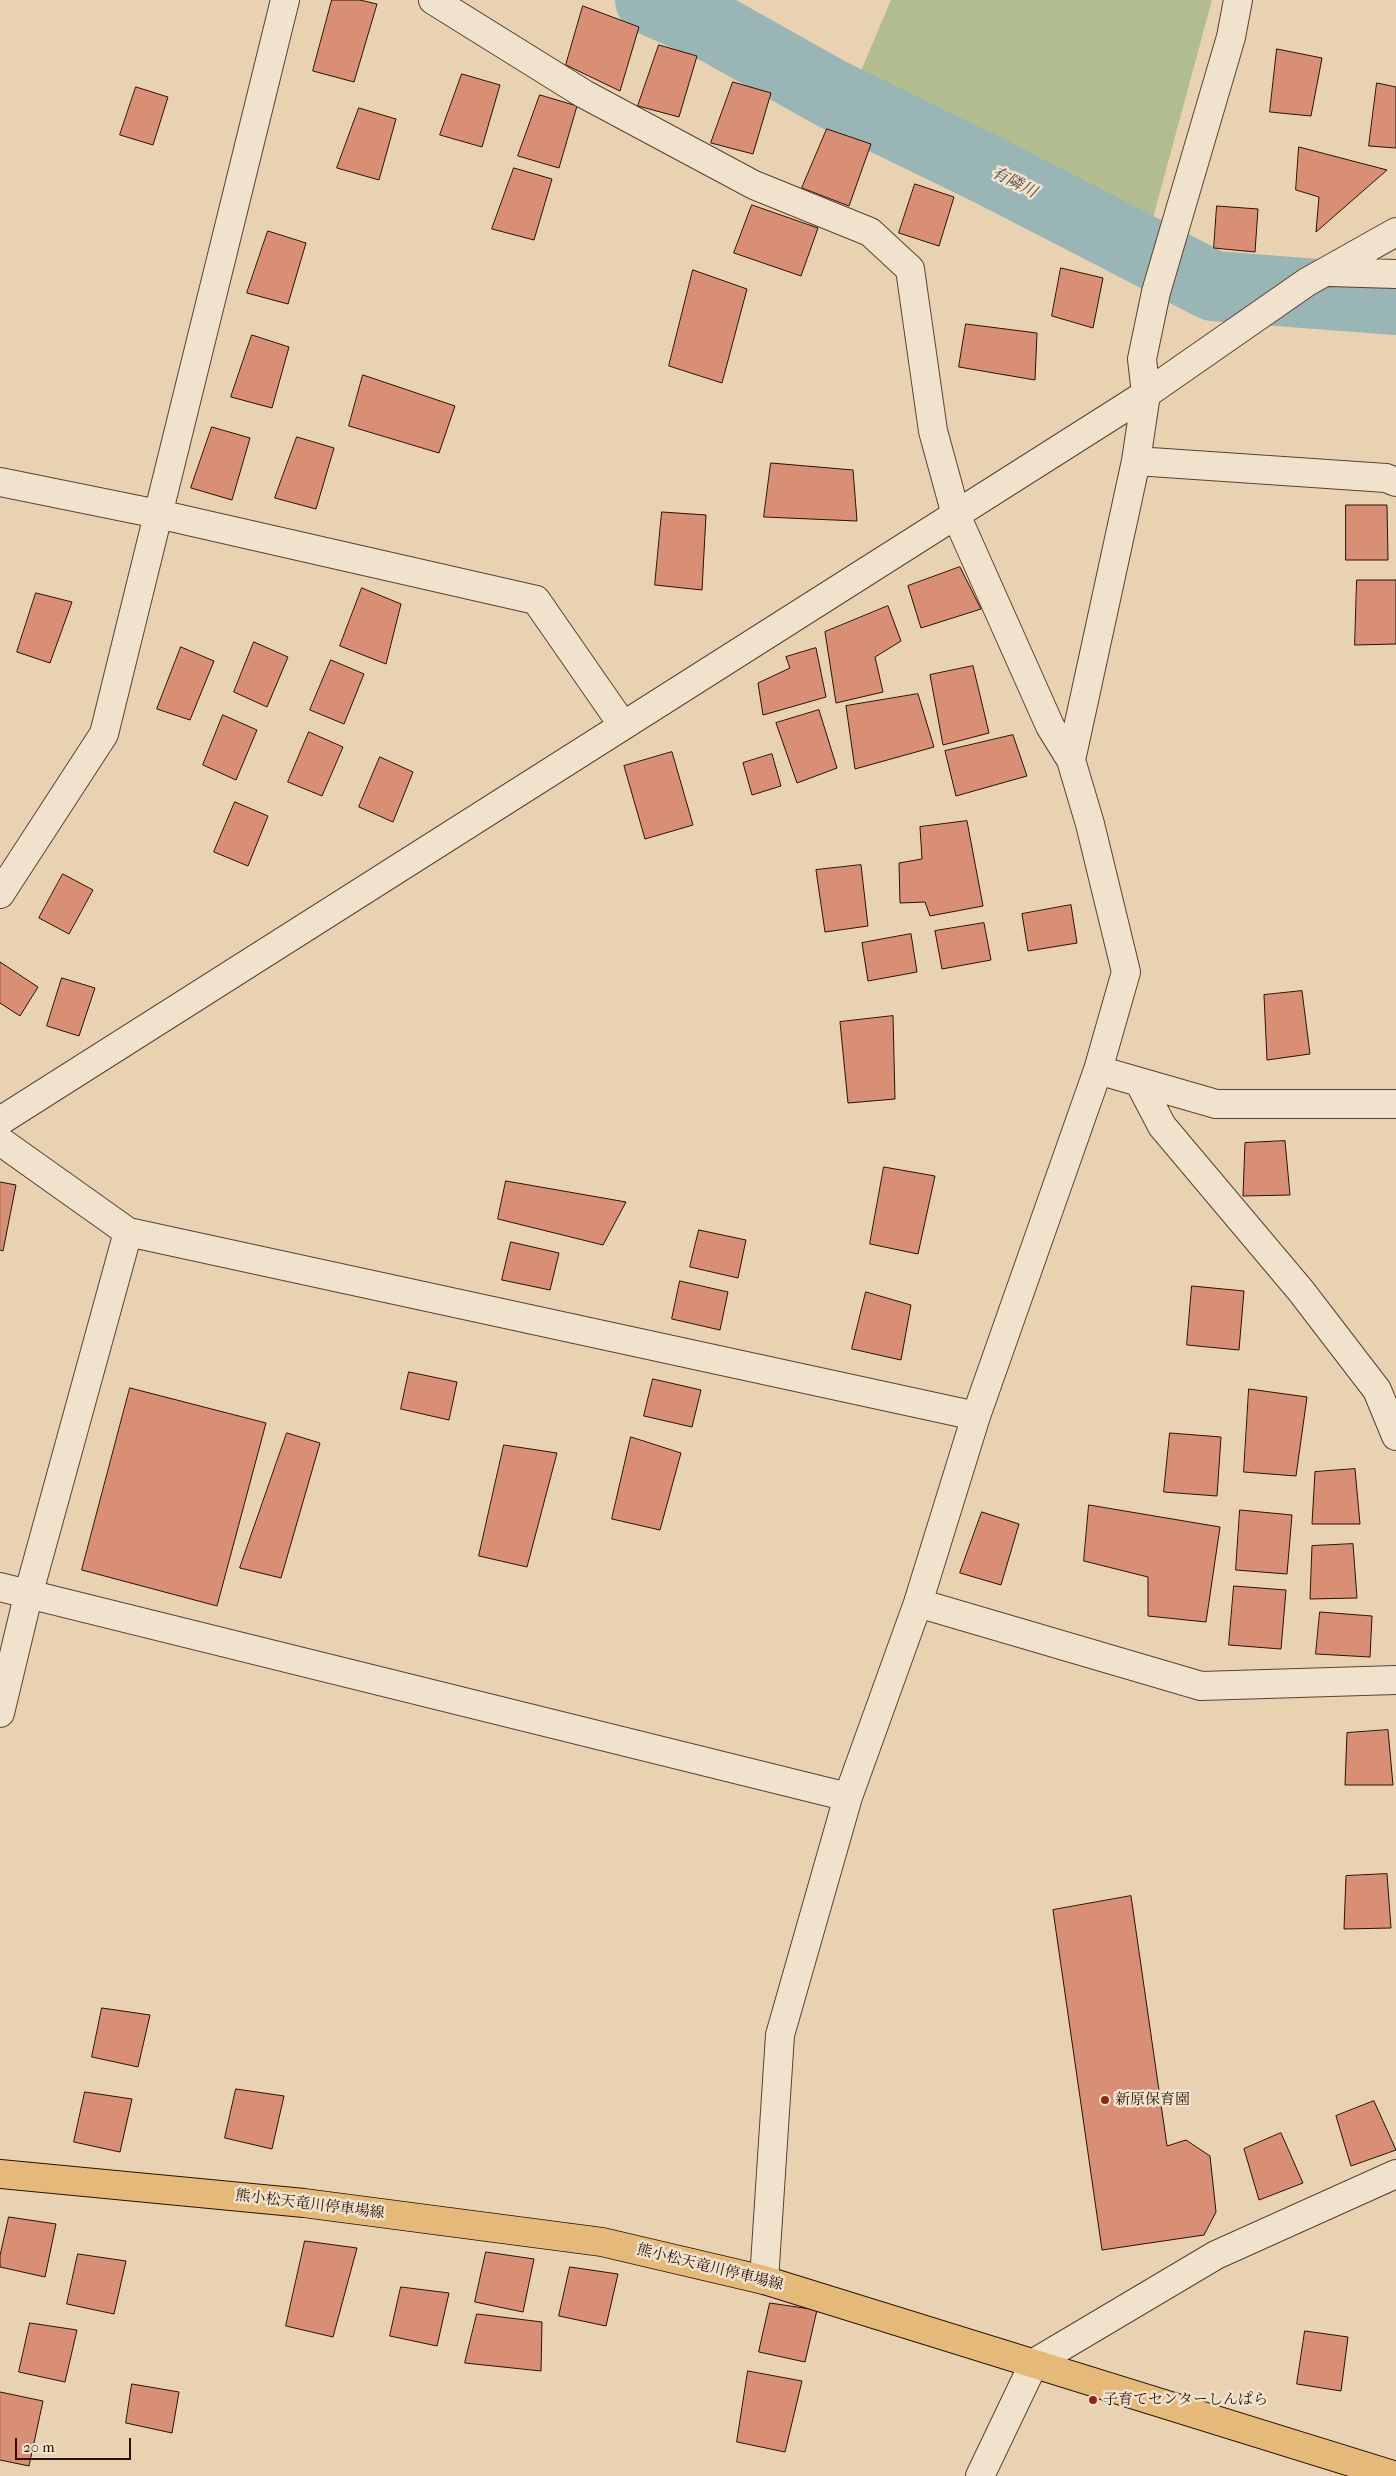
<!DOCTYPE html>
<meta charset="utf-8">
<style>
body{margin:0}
#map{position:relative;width:1396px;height:2476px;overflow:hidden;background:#e9d2b2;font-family:"IM FELL French Canon",serif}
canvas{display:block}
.scale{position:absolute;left:15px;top:2438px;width:116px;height:22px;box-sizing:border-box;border:2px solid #2b1105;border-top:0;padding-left:6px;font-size:15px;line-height:18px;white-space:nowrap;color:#2b1105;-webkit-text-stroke:4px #f1e2cd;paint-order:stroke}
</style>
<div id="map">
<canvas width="1396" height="2476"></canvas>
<div class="scale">20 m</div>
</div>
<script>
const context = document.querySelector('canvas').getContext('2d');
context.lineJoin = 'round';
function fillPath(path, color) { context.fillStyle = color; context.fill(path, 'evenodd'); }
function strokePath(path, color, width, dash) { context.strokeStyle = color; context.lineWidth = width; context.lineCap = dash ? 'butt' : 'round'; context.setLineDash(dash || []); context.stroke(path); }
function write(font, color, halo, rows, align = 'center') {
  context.font = font + ' "IM FELL French Canon","Noto Serif JP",serif'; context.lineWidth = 5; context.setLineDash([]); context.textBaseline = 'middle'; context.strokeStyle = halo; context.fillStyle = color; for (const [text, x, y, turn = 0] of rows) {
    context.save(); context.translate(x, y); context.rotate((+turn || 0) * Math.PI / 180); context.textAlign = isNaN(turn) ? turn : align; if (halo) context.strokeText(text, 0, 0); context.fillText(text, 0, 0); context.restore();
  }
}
fillPath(new Path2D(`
 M891,0H1212L1150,229L855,85Z`), '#b1bd8f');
strokePath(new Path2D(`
 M650,0L718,30L832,94L988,170L1213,286L1396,300`), '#9ab5b6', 70);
const building = new Path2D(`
 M332,0H360L377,4L354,82L313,71Z
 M583,6L639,27L620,91L566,65Z
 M659,45L697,56L679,117L638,106Z
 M1277,49L1322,58L1311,116L1270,112Z
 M462,74L500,85L482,147L440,135Z
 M733,82L771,93L753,154L711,143Z
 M1377,83L1396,87V148L1369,146Z
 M136,87L168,97L153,145L120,135Z
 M540,95L577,106L559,168L518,156Z
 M359,108L396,119L379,180L337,168Z
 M827,129L871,144L849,206L802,188Z
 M1299,147L1387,170L1316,232L1319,197L1296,190Z
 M514,168L552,179L534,240L492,229Z
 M915,184L954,197L939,246L899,233Z
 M752,205L818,228L801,276L734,253Z
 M1217,206L1258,209L1255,252L1214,248Z
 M268,231L306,243L288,304L247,293Z
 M1061,268L1103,278L1093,328L1052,316Z
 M693,270L747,289L722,383L669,366Z
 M966,324L1037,333L1035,380L959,367Z
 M252,335L289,347L272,408L231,397Z
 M363,375L455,406L439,453L349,426Z
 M212,427L250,438L232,500L191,488Z
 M297,437L334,448L316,509L275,498Z
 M771,463L853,470L857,521L764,517Z
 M1346,505H1387L1388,560H1346Z
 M662,512L706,515L702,590L655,585Z
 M960,567L981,609L921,628L908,586Z
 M1357,580H1396V644L1355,645Z
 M362,588L401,604L386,664L340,646Z
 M36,593L72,602L50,663L17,652Z
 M888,606L901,641L875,657L883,692L836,703L825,632Z
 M254,642L288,657L267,707L234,692Z
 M181,647L214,661L190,720L157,709Z
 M816,648L826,697L763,715L758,683L790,668L786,657Z
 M331,660L364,674L344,724L310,710Z
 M973,666L989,733L943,745L930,675Z
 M918,694L934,747L855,769L846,706Z
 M819,710L837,768L797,783L776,723Z
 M223,715L257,730L236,780L203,765Z
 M309,732L343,747L322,796L288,782Z
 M1013,735L1027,776L956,796L945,751Z
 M672,752L693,825L645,839L624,766Z
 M772,754L781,786L752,795L743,763Z
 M380,757L413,772L393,822L359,807Z
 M235,802L268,816L248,866L214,852Z
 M967,821L983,906L930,916L925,902L900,903L899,863L922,859L920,827Z
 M861,865L868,926L825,932L816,870Z
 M63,874L93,890L69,934L39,918Z
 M1071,905L1077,943L1028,951L1022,914Z
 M984,923L991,960L942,969L935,931Z
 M911,934L917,972L868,981L862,943Z
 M0,962L38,987L20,1016L0,1003Z
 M62,978L95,988L79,1036L47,1026Z
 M1302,991L1310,1054L1267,1060L1264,995Z
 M893,1016L895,1099L848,1103L840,1022Z
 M1285,1141L1290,1195L1243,1196L1245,1143Z
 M884,1167L935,1176L918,1254L870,1244Z
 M506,1181L626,1202L603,1245L498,1219Z
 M0,1182L16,1185L3,1251L0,1250Z
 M699,1230L746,1240L738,1278L690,1267Z
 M511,1242L559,1253L550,1290L502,1280Z
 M680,1281L728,1292L720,1330L672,1319Z
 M1192,1286L1244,1291L1239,1350L1187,1345Z
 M866,1292L911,1305L901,1360L852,1349Z
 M409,1372L457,1382L449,1420L401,1409Z
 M653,1379L701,1390L692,1427L644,1416Z
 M130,1388L266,1423L217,1606L82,1570Z
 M1249,1389L1307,1397L1296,1476L1244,1472Z
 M287,1433L320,1443L281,1578L240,1568Z
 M1170,1433L1221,1437L1217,1496L1164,1492Z
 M631,1437L681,1453L660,1530L612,1519Z
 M504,1445L557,1453L527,1567L479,1556Z
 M1355,1469L1360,1524H1312L1315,1472Z
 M1089,1505L1220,1527L1206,1622L1148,1616V1577L1084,1561Z
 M1240,1510L1292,1515L1287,1574L1236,1570Z
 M982,1512L1019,1524L1001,1585L960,1573Z
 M1353,1544L1357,1598L1310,1599L1312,1546Z
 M1234,1586L1286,1590L1281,1649L1229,1645Z
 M1320,1612L1372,1616L1370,1657L1316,1654Z
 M1388,1730L1393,1785H1345L1347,1733Z
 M1387,1874L1391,1928L1344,1929L1346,1876Z
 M1131,1896L1167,2146L1186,2140L1210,2156L1216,2212L1204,2235L1102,2250L1053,1910Z
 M102,2008L150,2015L138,2067L92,2057Z
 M236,2089L284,2096L272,2149L225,2138Z
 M85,2092L132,2099L120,2152L74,2142Z
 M1374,2101L1396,2150L1351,2166L1336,2116Z
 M1281,2133L1303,2183L1259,2200L1244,2149Z
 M9,2217L56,2224L45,2277L0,2267V2256Z
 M305,2241L357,2248L333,2337L286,2326Z
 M486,2252L534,2259L523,2312L475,2302Z
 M78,2254L126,2261L114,2314L67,2304Z
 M570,2267L618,2274L606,2326L559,2316Z
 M401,2287L449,2293L437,2346L390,2336Z
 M770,2303L817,2310L805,2362L759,2352Z
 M477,2314L542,2322L541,2371L465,2363Z
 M30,2323L77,2330L65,2382L19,2372Z
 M1305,2331L1348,2337L1341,2391L1297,2384Z
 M748,2371L802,2381L785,2452L737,2442Z
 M132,2384L179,2392L172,2433L126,2423Z
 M0,2392L43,2401L29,2466L0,2460Z`);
fillPath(building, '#d98f75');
strokePath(building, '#2b1105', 1);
const minor = new Path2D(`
 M433,0L584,94L754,185L870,232L910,269L933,431L956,515L1050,726L1071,760
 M1329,272L1396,274
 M1136,461L1386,478L1396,482
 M0,482L158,514L536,600L622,724
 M0,894L104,734L285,0
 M1098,1070L1216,1104H1396
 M1139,1082L1162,1126L1301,1291L1377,1390L1396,1436
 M0,1121L1146,394L1307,282L1396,232
 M0,1141L128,1232
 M0,1587L848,1797
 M918,1603L1201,1686L1396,1680
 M0,1713L29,1592L128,1232L976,1416
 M764,2280L780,2035L848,1797L918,1603L976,1416L1098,1070L1126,972L1090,824L1071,760L1136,461L1146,394L1142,359L1156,292L1231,37L1238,0
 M980,2476L1034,2363L1216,2255L1396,2174`);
const major = new Path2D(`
 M0,2174L304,2203L602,2242L764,2280L1396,2476`);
strokePath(minor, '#5a4130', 30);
strokePath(major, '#2b1105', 30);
strokePath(minor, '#f1e2cd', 28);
strokePath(major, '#e4b979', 28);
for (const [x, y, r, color] of [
 [1105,2100,5,"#8f2418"],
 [1093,2400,5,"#8f2418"]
]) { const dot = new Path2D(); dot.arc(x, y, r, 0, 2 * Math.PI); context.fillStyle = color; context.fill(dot); strokePath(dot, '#f1e2cd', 2); }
write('15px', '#2b1105', '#f1e2cd', [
 ["新原保育園",1115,2100],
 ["子育てセンターしんぱら",1103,2400]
], 'left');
write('15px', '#2b1105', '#f1e2cd', [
 ["熊小松天竜川停車場線",310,2205,7],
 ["熊小松天竜川停車場線",710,2268,14]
]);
write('italic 16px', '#524a43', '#f1e2cd', [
 ["有隣川",1014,183,27]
]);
</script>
